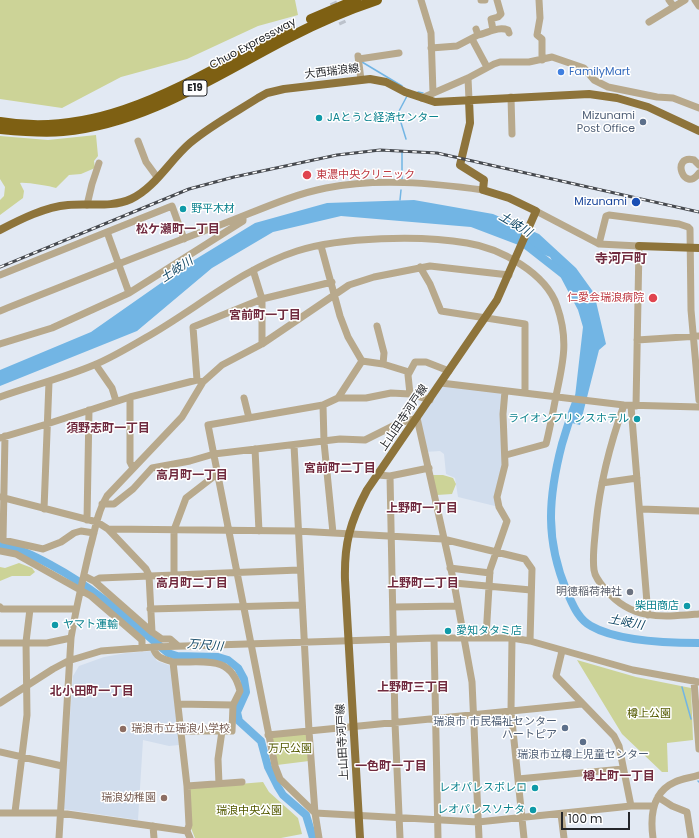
<!DOCTYPE html>
<meta charset="utf-8">
<style>
body{margin:0}
#map{position:relative;width:699px;height:838px;overflow:hidden;background:#e2e9f3;font-family:Poppins,sans-serif}
canvas{display:block}
.scale{position:absolute;left:561px;top:812px;width:69px;height:18px;box-sizing:border-box;border:2px solid #24262a;border-top:0;padding-left:5px;font-size:12px;line-height:14px;white-space:nowrap;color:#24262a;-webkit-text-stroke:3px #fff;paint-order:stroke}
</style>
<div id="map">
<canvas width="699" height="838"></canvas>
<div class="scale">100 m</div>
</div>
<script>
const context = document.querySelector('canvas').getContext('2d');
context.lineJoin = 'round';
function fillPath(path, color) { context.fillStyle = color; context.fill(path, 'evenodd'); }
function strokePath(path, color, width, dash) { context.strokeStyle = color; context.lineWidth = width; context.lineCap = dash ? 'butt' : 'round'; context.setLineDash(dash || []); context.stroke(path); }
function write(font, color, halo, rows, align = 'center') {
  context.font = font + ' Poppins,"Noto Sans JP",sans-serif'; context.lineWidth = 3; context.setLineDash([]); context.textBaseline = 'middle'; context.strokeStyle = halo; context.fillStyle = color; for (const [text, x, y, turn = 0] of rows) {
    context.save(); context.translate(x, y); context.rotate((+turn || 0) * Math.PI / 180); context.textAlign = isNaN(turn) ? turn : align; if (halo) context.strokeText(text, 0, 0); context.fillText(text, 0, 0); context.restore();
  }
}
fillPath(new Path2D(`
 M441,383L505,391L506,455L496,496L499,507L458,497L455,478L446,474L444,454L440,451L425,452L417,418Z
 M151,651L157,661L171,666L179,745L169,746L143,740L138,820L63,809L73,676L79,666L104,657L126,653Z`), '#d1dded');
fillPath(new Path2D(`
 M0,0H295L298,15L258,26L187,59L121,77L62,108L0,99Z
 M96,135L98,156L94,161L95,168L81,174L69,175L56,188C49,186 26,182 20,183L24,191L23,198L0,215V200L4,196L5,187L0,179V136L48,140Z
 M432,475H443L453,478L456,484L452,494L437,495Z
 M19,563L32,568L35,572L30,576H12L0,581V567L5,568Z
 M577,660L636,677L691,688L693,740L667,743L668,772H662L622,734Z
 M307,734L309,761L277,765L271,737Z
 M263,782L269,792L298,818L302,834L281,838H195L191,828L189,790L191,788Z`), '#ccd397');
fillPath(new Path2D(`
 M414,200L493,214L539,234L576,268L594,293L606,344L599,350L580,425L572,423L583,327L578,310L550,257L471,227L341,216L273,232L212,268L137,331L0,386V370L91,332L191,262L255,223L327,203Z`), '#72b5e4');
strokePath(new Path2D(`
 M362,62L402,86
 M418,92L423,93
 M406,139L398,113L407,96
 M402,179V152
 M400,200L401,190
 M682,687L691,719
 M698,781L699,782`), '#72b5e4', 1.5);
strokePath(new Path2D(`
 M526,245L563,274
 M578,398C571,413 567,428 562,444C548,498 545,540 567,592C573,605 578,619 591,626C617,641 669,643 699,643
 M0,546C19,548 34,556 51,565C96,589 129,620 168,653L177,656L218,657L228,660L238,668L244,679L246,692L237,712L239,721L261,741L268,767L278,787L283,795L306,815L313,838`), '#72b5e4', 8);
strokePath(new Path2D(`
 M333,2L343,24`), '#bcc2cb', 7, [7, 3.5]);
strokePath(new Path2D(`
 M421,0L431,33L433,93
 M481,0H485
 M539,0L540,18L537,35L542,39V60
 M669,0L674,7
 M695,0L699,6
 M649,22L685,0
 M493,30L491,19L498,17L501,14L497,0
 M478,35C488,33 498,26 508,30L509,33
 M472,39L487,67
 M431,48L457,46L478,35L476,29
 M358,56L361,80
 M359,59L399,53
 M468,78L469,100
 M511,97L512,134
 M422,98L468,78L494,64L500,62H529L552,57L584,68L594,80L608,87L657,97L673,98L699,108
 M138,141L146,162L157,177
 M699,165L694,160C670,154 684,194 699,173
 M87,205L92,184L99,163
 M536,211L599,244L639,246L636,406
 M107,232L172,206L184,239
 M599,244L606,216L609,215L679,224L688,227L690,229L691,310L699,400
 M321,246L340,316L348,337L362,361
 M420,267L430,284L441,311L525,324V393
 M253,270L262,299V344
 M0,275L107,232L129,293
 M0,311C73,282 147,252 220,225C255,212 290,195 326,188C377,178 432,183 483,190
 M377,326L384,353L383,364
 M637,340L699,336
 M0,344L52,328L129,293L243,221V216
 M362,361L383,364L409,372
 M96,365L112,388L116,401
 M197,380L193,327L262,299L332,282
 M441,383L624,405L699,407
 M410,394L408,375L415,362H426L449,371
 M0,397C31,386 63,378 94,365C111,358 128,348 145,338C195,310 241,269 297,251C341,237 421,235 467,243C500,248 546,273 557,306C569,340 563,363 556,396C553,412 550,428 546,444L506,455
 M130,397V462L133,468
 M244,398L249,418
 M338,398L362,361
 M430,400L410,394L391,393L366,398H338L323,405L208,425L275,766L280,779L315,813L478,822L631,806H653
 M323,405L324,442L333,533
 M624,405C610,444 600,483 596,524C595,539 592,555 594,570C595,578 601,584 606,590C632,621 663,617 699,614
 M631,406L648,615
 M5,436L3,540L43,549L61,542L74,533L81,531L94,533
 M0,438L47,424L130,397L197,380L203,382
 M294,445L309,731L315,813L319,838
 M255,449L259,531
 M378,475L390,476L395,723L400,838
 M390,476L429,468
 M602,483L637,478
 M0,497L97,522L108,529L146,569L149,575L152,632L162,639H170L178,646
 M102,504H114L133,489L152,468L190,461L214,454L340,439L365,440L397,424L417,418L454,583L472,682L479,838
 M44,509L49,382
 M641,509L699,511
 M87,520L89,410
 M108,529L297,531L443,539L525,559L532,569L530,641
 M0,551L16,554L91,596L142,640V648
 M450,568L490,573
 M174,574V530L186,498L217,474
 M84,576L94,581L152,632
 M94,581L100,578L299,570
 M454,583L531,590
 M0,607L2,609H76
 M394,607L458,606
 M150,609L301,605
 M486,637L490,570L507,521L499,507L497,497L505,465L503,414L505,391
 M434,638L438,838
 M512,638L511,711L524,838
 M0,643H47L71,638
 M153,647C156,658 163,659 173,662L187,786L189,825L187,831L190,838
 M562,651L556,676L614,736L619,746L631,806
 M173,662C204,663 231,654 240,691L233,705L232,731H181
 M694,681L699,749
 M0,703L53,669L68,661L101,651L153,647L434,638H512L530,641L633,670L699,682
 M178,704L233,705
 M268,735L582,704
 M0,752L62,766
 M518,779L623,769
 M219,784L218,759L222,731
 M187,786L242,782
 M658,797L672,806L687,812L691,838
 M15,812L27,715L26,642L30,609
 M0,813H60L187,831
 M561,814L564,838
 M153,826L154,838
 M59,838L71,638C76,608 83,578 90,548C95,531 97,512 107,496L182,417L203,382L222,365L262,344L349,285L374,277L430,266L509,275
 M653,838C650,816 652,792 675,782C683,778 691,778 699,775`), '#b8a98c', 7);
strokePath(new Path2D(`
 M0,230C21,219 45,207 68,205C89,203 111,208 131,199C155,188 170,160 190,143C210,126 236,112 258,98L267,93L284,89L370,79L386,82L405,92L435,102L589,94L617,98L648,107L699,131
 M639,246L699,248
 M360,838L345,580C344,544 350,522 367,490L497,300L536,211L509,198L483,190L484,180L460,165L470,123L469,100`), '#8e743b', 8);
strokePath(new Path2D(`
 M311,19L356,0
 M0,122C108,141 198,75 289,30
 M0,129C21,131 42,133 63,131C147,123 216,75 288,38C317,23 347,10 377,0`), '#7e6013', 10);
const rail = new Path2D(`
 M0,267L189,189L234,177L337,155L380,150L437,153L699,212`);
strokePath(rail, '#46494e', 3);
strokePath(rail, '#fff', 1.5, [4.5]);
for (const [x, y, r, color] of [
 [561,72,4,"#3f7fe0"],
 [319,118,4,"#0f9aa8"],
 [643,122,4,"#5c6f8a"],
 [307,175,5,"#e0444e"],
 [636,202,5,"#1a4fb4"],
 [183,209,4,"#0f9aa8"],
 [653,298,5,"#e0444e"],
 [637,419,4,"#0f9aa8"],
 [630,592,4,"#6b7280"],
 [687,606,4,"#0f9aa8"],
 [55,625,4,"#0f9aa8"],
 [448,631,4,"#0f9aa8"],
 [565,728,4,"#5c6f8a"],
 [123,729,4,"#8d6e63"],
 [583,742,4,"#5c6f8a"],
 [535,788,4,"#0f9aa8"],
 [164,798,4,"#8d6e63"],
 [533,810,4,"#0f9aa8"]
]) { const dot = new Path2D(); dot.arc(x, y, r, 0, 2 * Math.PI); context.fillStyle = color; context.fill(dot); strokePath(dot, '#fff', 1.5); }
for (const [x, y, w] of [
 [195,88,24]
]) { const box = new Path2D(); box.roundRect(x - w / 2, y - 8, w, 16, 3); context.fillStyle = '#fff'; context.fill(box); strokePath(box, '#24262a', 1); }
write('bold 10px', '#24262a', null, [
 ["E19",195,88]
]);
write('11px', '#24262a', '#fff', [
 ["Chuo Expressway",253,44,-28],
 ["大西瑞浪線",332,72,-7],
 ["上山田寺河戸線",404,418,-56],
 ["上山田寺河戸線",343,742,-93]
]);
write('11px', '#366cbe', '#fff', [
 ["FamilyMart",569,72]
], 'left');
write('11px', '#4e5e75', '#fff', [
 ["Mizunami",635,116],
 ["Post Office",635,129],
 ["瑞浪市 市民福祉センター",557,722],
 ["ハートピア",557,735],
 ["瑞浪市立樽上児童センター",583,755,"center"]
], 'right');
write('11px', '#0d838f', '#fff', [
 ["JAとうと経済センター",327,118],
 ["野平木材",191,209],
 ["ライオンプリンスホテル",629,419,"right"],
 ["柴田商店",679,606,"right"],
 ["ヤマト運輸",63,625],
 ["愛知タタミ店",456,631],
 ["レオパレスボレロ",527,788,"right"],
 ["レオパレスソナタ",525,810,"right"]
], 'left');
write('11px', '#be3a42', '#fff', [
 ["東濃中央クリニック",316,175],
 ["仁愛会瑞浪病院",644,298,"right"]
], 'left');
write('11px', '#164399', '#fff', [
 ["Mizunami",627,202]
], 'right');
write('11px', '#5b616d', '#fff', [
 ["明徳稲荷神社",622,592]
], 'right');
write('11px', '#545a00', '#fff', [
 ["樽上公園",649,714],
 ["万尺公園",290,749],
 ["瑞浪中央公園",249,811]
]);
write('11px', '#785e54', '#fff', [
 ["瑞浪市立瑞浪小学校",131,729],
 ["瑞浪幼稚園",156,798,"right"]
], 'left');
write('italic 12px', '#073f5e', '#fff', [
 ["土岐川",515,225,31],
 ["土岐川",177,270,-34],
 ["土岐川",626,623,11],
 ["万尺川",205,646,5]
]);
write('bold 12px', '#712b3f', '#fff', [
 ["松ケ瀬町一丁目",178,230],
 ["宮前町一丁目",265,316],
 ["須野志町一丁目",108,429],
 ["宮前町二丁目",340,469],
 ["高月町一丁目",192,476],
 ["上野町一丁目",422,509],
 ["高月町二丁目",192,584],
 ["上野町二丁目",423,584],
 ["上野町三丁目",413,688],
 ["北小田町一丁目",92,692],
 ["一色町一丁目",391,767],
 ["樽上町一丁目",619,777]
]);
write('bold 13px', '#712b3f', '#fff', [
 ["寺河戸町",621,260]
]);
</script>
